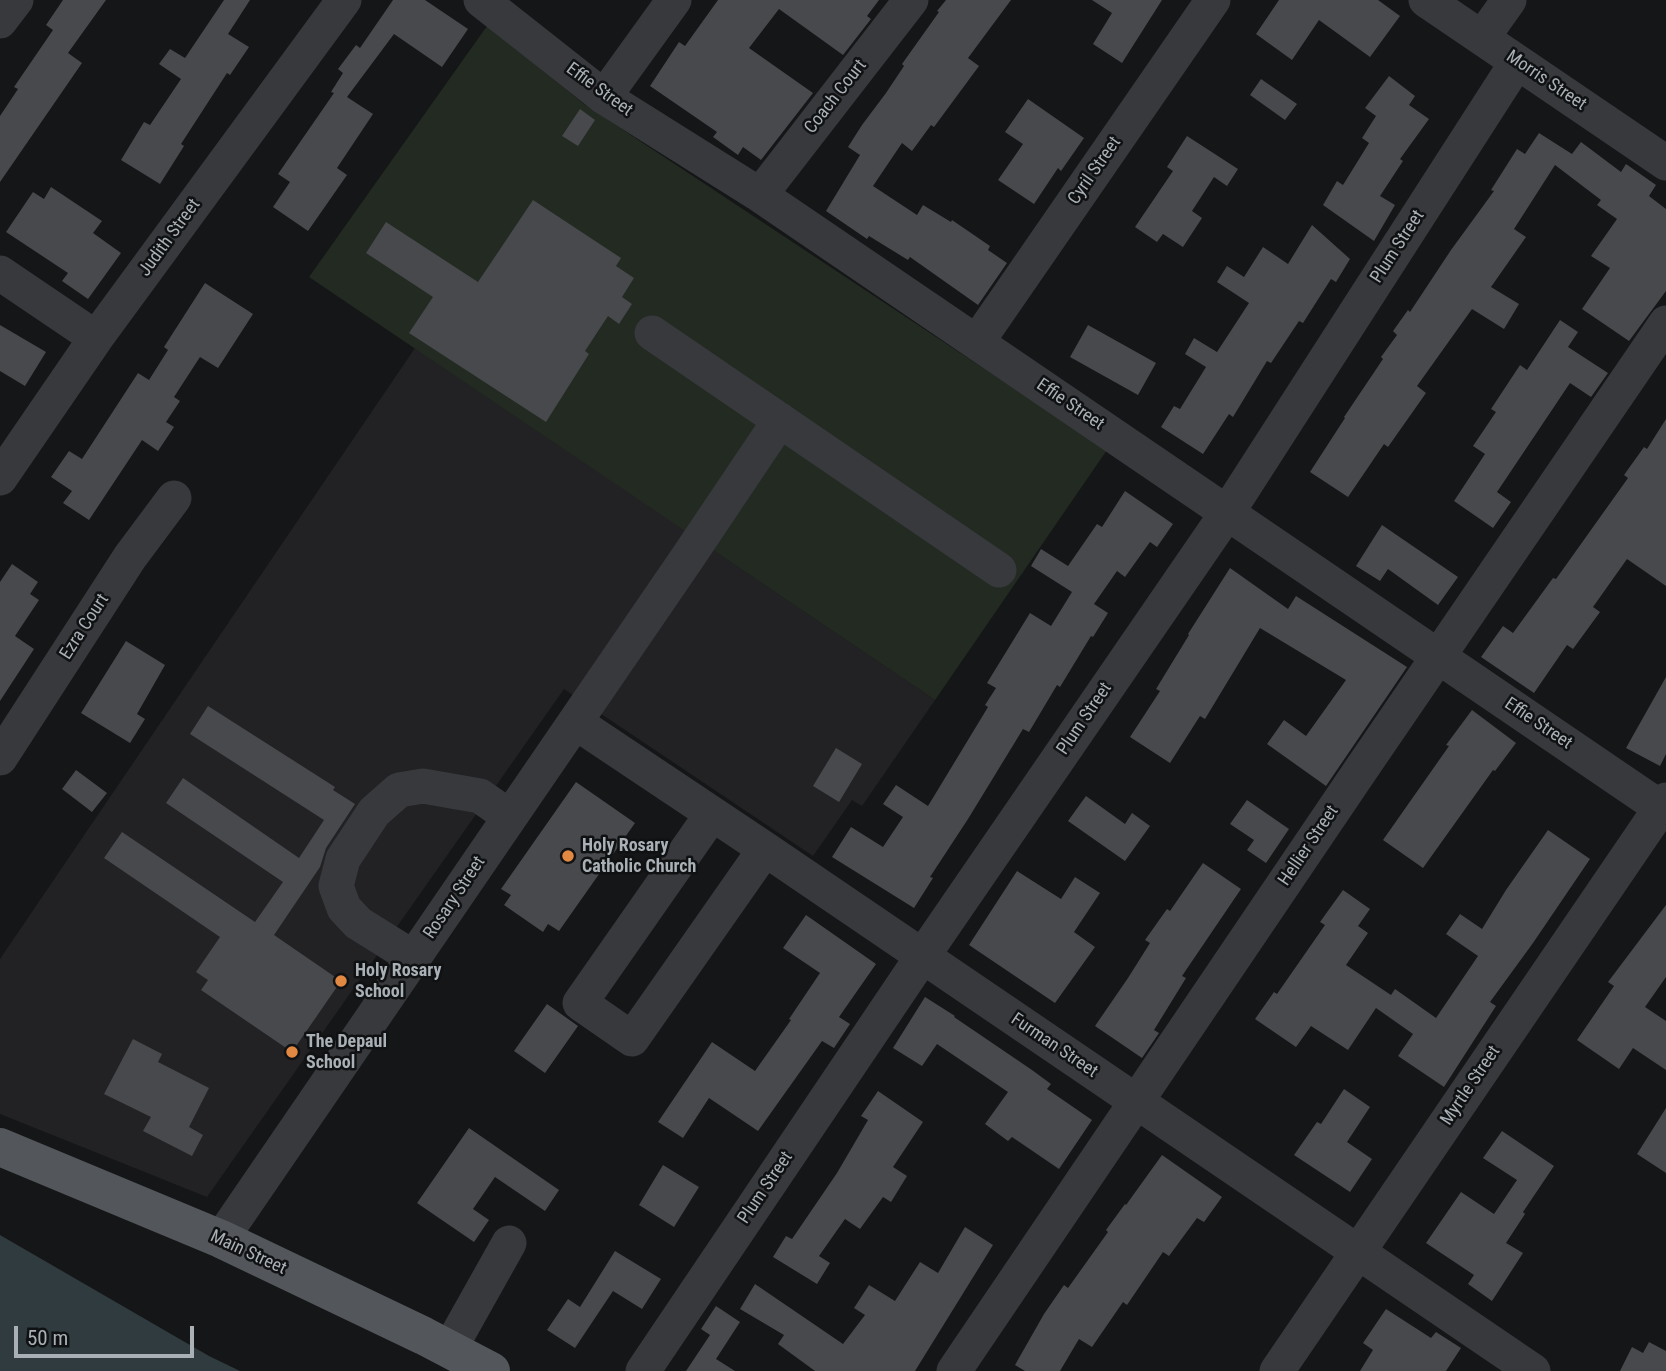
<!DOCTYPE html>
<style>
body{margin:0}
#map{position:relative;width:1666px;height:1371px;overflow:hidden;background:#151617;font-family:"Roboto Condensed",sans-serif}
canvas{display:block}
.scale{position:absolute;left:14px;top:1326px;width:180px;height:32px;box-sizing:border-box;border:4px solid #a9b0b6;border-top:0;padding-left:9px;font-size:21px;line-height:24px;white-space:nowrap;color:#a9b0b6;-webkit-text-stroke:5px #101112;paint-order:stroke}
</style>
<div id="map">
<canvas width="1666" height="1371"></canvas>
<div class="scale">50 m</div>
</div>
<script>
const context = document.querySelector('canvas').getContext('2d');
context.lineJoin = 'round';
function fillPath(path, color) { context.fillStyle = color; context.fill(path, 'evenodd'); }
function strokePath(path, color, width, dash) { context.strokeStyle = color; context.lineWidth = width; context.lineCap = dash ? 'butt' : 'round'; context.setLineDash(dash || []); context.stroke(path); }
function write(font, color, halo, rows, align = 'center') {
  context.font = font + ' "Roboto Condensed",sans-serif'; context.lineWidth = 5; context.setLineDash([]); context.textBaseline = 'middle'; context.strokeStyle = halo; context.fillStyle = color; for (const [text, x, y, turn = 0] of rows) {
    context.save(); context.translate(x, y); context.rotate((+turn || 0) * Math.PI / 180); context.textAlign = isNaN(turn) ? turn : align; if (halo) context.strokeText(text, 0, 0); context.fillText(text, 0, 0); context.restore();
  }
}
fillPath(new Path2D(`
 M415,348L935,700L862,806L852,800L813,856L564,689L207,1197L0,1114V959Z`), '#222224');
fillPath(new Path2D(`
 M487,26L584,104L1107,450L935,700L309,277Z`), '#222a22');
fillPath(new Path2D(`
 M0,1235L209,1356L240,1371H0Z`), '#303b3f');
fillPath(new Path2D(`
 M63,0H106L68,53L82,63L0,182V116L18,89L14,87L53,30L46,25Z
 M224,0H250L228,34L249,47L230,75L227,73L181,144L184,146L160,184L121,160L144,122L150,125L181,79L159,64L170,49L185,58Z
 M393,0H425L468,29L442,67L394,34L347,97L373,114L337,168L347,175L308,231L273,207L290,182L278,174L334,93L331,92L343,73L338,69L356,45L360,48Z
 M718,0H879L867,16L871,19L843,55L779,9L749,48L813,93L761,160L743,147L738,155L713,137L717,132L650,86L679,42L685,46Z
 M946,0H1011L968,58L979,66L934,127L931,125L912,151L902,143L873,186L917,215L923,205L951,222L952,220L990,246L988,250L1007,263L978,305L910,257L908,260L869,236L867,239L826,211L860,155L848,147L862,125L886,93L904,66L902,64L939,12L937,11Z
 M1092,0H1162L1122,63L1093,44L1112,13Z
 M1279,0H1378L1400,16L1370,57L1319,20L1292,60L1256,34Z
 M1389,76L1415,96L1409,105L1429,119L1400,159L1403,161L1380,196L1395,205L1374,241L1323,205L1337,181L1343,185L1369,143L1362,138L1376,116L1365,108Z
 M1261,79L1297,104L1285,120L1250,95Z
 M1028,99L1084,138L1061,171L1058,168L1034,204L998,180L1023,144L1005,132Z
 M580,109L595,120L578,146L562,136Z
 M1539,133L1572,154L1581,142L1621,172L1626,164L1656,185L1649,196L1666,209V291L1629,341L1582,309L1610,268L1591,256L1617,219L1597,205L1601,200L1555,165L1514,229L1526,237L1491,287L1519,304L1504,329L1472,309L1417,386L1426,393L1388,447L1384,444L1348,497L1310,472L1345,418L1344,417L1383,359L1381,357L1397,335L1393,331L1408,310L1410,312L1451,250L1494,191L1491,190L1517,149L1525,154Z
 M1187,136L1238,169L1227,186L1214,177L1192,211L1202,218L1183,247L1163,234L1157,242L1135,227L1173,171L1167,167Z
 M51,187L102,221L93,233L121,253L88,299L62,281L68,273L6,232L33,192L44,199Z
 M533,200L621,258L616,266L634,278L622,297L632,304L619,324L608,316L585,351L589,354L546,422L409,333L433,297L366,253L386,222L478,282Z
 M1312,225L1350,259L1336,282L1331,279L1303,323L1299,321L1271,363L1267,361L1233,417L1229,414L1203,454L1161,427L1174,406L1180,409L1206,367L1185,354L1194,338L1217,352L1249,303L1217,282L1227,266L1244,277L1263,247L1288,264Z
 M205,283L253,314L218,368L200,357L174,397L180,401L166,422L174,427L158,451L142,440L89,520L63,503L72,491L51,477L69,451L82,459L138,373L149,380L168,350L164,347Z
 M1560,320L1578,332L1568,347L1608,373L1591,397L1570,383L1497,492L1511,502L1493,528L1454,501L1485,454L1473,446L1496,412L1491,409L1520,365L1527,370Z
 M0,325L46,352L25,386L0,371Z
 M1088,325L1156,363L1138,395L1070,357Z
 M1666,419V586L1627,559L1593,607L1600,612L1573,649L1567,645L1534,693L1481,657L1503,626L1513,633L1553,578L1556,579L1628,478L1624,475L1644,447L1647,449Z
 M1125,491L1173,524L1157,547L1150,542L1125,577L1117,571L1094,604L1108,613L1093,637L1091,636L1060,687L1057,685L1029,732L1023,729L968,819L930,877L933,878L914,908L832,857L851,827L883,847L903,817L883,804L896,785L928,806L988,707L985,705L996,688L987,683L1030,613L1051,626L1072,592L1031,566L1041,549L1068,566L1097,524L1102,527Z
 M1382,525L1458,577L1438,605L1388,569L1380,581L1356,566Z
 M12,564L38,582L30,594L39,600L15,636L34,649L0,701V582Z
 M1230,568L1288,609L1296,596L1407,667L1326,786L1267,744L1284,720L1306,736L1346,680L1260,628L1205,719L1200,716L1170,763L1130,737L1160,691L1156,689L1189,635L1188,634Z
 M126,641L165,665L137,714L145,719L130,743L81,713Z
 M1666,677V754L1660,766L1626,748Z
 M208,706L335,787L333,790L355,804L326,848L320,867L274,935L341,981L292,1052L201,990L208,980L196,972L220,937L104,858L122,832L255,922L283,882L166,803L183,778L299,858L324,820L190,734Z
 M1472,710L1516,743L1495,771L1493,770L1423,868L1383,840L1449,746L1446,745Z
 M836,748L862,764L839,802L813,786Z
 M76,770L107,793L92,812L62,789Z
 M576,782L635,823L559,931L548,924L543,932L504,905L511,895L501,889Z
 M1086,796L1125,824L1132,813L1150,826L1125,861L1068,821Z
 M1247,800L1289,829L1266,863L1247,850L1254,840L1230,824Z
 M1548,830L1590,859L1533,943L1490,1002L1496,1006L1444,1087L1398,1056L1413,1034L1376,1008L1348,1050L1311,1026L1296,1047L1255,1019L1274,992L1277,994L1325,925L1320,922L1343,890L1370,909L1358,926L1368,933L1346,965L1391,995L1395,989L1436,1018L1478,956L1446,934L1460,914L1482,929L1506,890Z
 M1203,863L1241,889L1182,976L1186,978L1154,1030L1159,1033L1142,1058L1095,1026L1128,978L1150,943L1145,940L1167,909L1170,911Z
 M1017,871L1061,899L1075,877L1100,893L1074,932L1095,947L1055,1003L969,945Z
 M1666,905V977L1645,1007L1666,1021V1070L1633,1048L1619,1069L1577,1040L1614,986L1608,982Z
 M806,915L876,964L839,1017L850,1024L834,1048L822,1041L758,1131L709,1098L683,1138L658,1122L712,1042L755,1071L791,1020L789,1019L820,973L783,948Z
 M925,997L955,1016L954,1017L1032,1070L1051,1084L1047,1089L1092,1120L1059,1169L1012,1137L1008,1141L985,1124L1008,1092L937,1044L922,1066L893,1048Z
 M547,1004L578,1026L545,1073L514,1051Z
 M133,1039L162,1054L158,1062L209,1088L189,1127L203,1135L192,1156L143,1131L151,1117L104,1094Z
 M1344,1089L1370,1107L1347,1142L1372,1159L1350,1192L1294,1155L1317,1122L1321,1124Z
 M878,1091L923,1122L893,1167L907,1176L891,1202L883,1197L860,1229L845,1219L819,1256L830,1263L817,1284L773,1257L786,1236L792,1239L837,1173L868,1120L861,1116Z
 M1666,1108V1173L1637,1154Z
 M469,1128L559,1190L545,1211L495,1177L473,1209L489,1220L474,1242L417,1203Z
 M1502,1131L1554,1166L1523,1212L1525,1214L1506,1243L1523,1253L1492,1301L1468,1284L1474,1275L1426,1243L1461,1192L1494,1214L1517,1180L1483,1158Z
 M1162,1155L1222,1197L1204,1222L1197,1218L1169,1256L1163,1252L1127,1305L1123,1302L1092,1347L1079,1339L1060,1371H1025L1015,1365L1044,1314L1064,1285L1068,1288L1108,1232L1106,1230L1125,1204L1126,1205Z
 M663,1165L699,1187L674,1227L639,1205Z
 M965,1227L993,1245L915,1371H815L778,1344L784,1335L740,1309L755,1284L843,1344L865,1315L854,1308L869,1285L895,1301L920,1262L938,1273Z
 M615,1251L661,1279L642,1309L613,1291L575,1348L547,1330L568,1299L580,1307Z
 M716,1306L740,1322L716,1359L735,1371H686L710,1335L701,1329Z
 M1386,1309L1431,1338L1436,1332L1461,1348L1446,1371H1360L1373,1350L1363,1343Z
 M1649,1342L1666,1351V1371H1620L1632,1347L1643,1353Z`), '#47494c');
strokePath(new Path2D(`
 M481,0L604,97L760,195L1661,808
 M1426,0L1666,163
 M0,21L16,0
 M1482,38L1509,0
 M604,97L674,0
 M760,195L911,0
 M0,273L96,338
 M652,333L999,570
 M977,342L1213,0
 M0,478L96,338L344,0
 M575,722L765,849L1533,1371
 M0,758L130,557L174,498
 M712,814L580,1003L632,1039L765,849
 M414,958L358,923L344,908L336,886L343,859L374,812L399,790L423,786L480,796L510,817
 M221,1239L688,557L780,420
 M449,1350L509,1243
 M643,1371L922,957L1227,513L1517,62
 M954,1371L1360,771L1666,323
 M1277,1371L1666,800`), '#37393c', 35);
strokePath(new Path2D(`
 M0,1147L221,1239L424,1336L491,1371`), '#53565a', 38);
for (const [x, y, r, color] of [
 [568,856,7,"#e18843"],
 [341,981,7,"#e18843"],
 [292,1052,7,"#e18843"]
]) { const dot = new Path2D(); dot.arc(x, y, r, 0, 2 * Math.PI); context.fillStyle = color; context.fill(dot); strokePath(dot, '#101112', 2.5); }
write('18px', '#a9b0b6', '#101112', [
 ["Morris Street",1546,81,34],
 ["Effie Street",599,90,36],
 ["Coach Court",836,97,-52],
 ["Cyril Street",1095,171,-55],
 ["Judith Street",170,238,-54],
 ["Plum Street",1398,247,-57],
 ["Effie Street",1070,405,34],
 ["Ezra Court",85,627,-57],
 ["Plum Street",1085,719,-56],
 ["Effie Street",1538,724,34],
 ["Hellier Street",1309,846,-56],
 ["Rosary Street",455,898,-56],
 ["Furman Street",1054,1046,34],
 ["Myrtle Street",1471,1086,-56],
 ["Plum Street",766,1188,-56],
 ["Main Street",248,1253,25]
]);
write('bold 18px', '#a9b0b6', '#101112', [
 ["Holy Rosary",582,846],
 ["Catholic Church",582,867],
 ["Holy Rosary",355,971],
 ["School",355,992],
 ["The Depaul",306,1042],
 ["School",306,1063]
], 'left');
</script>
